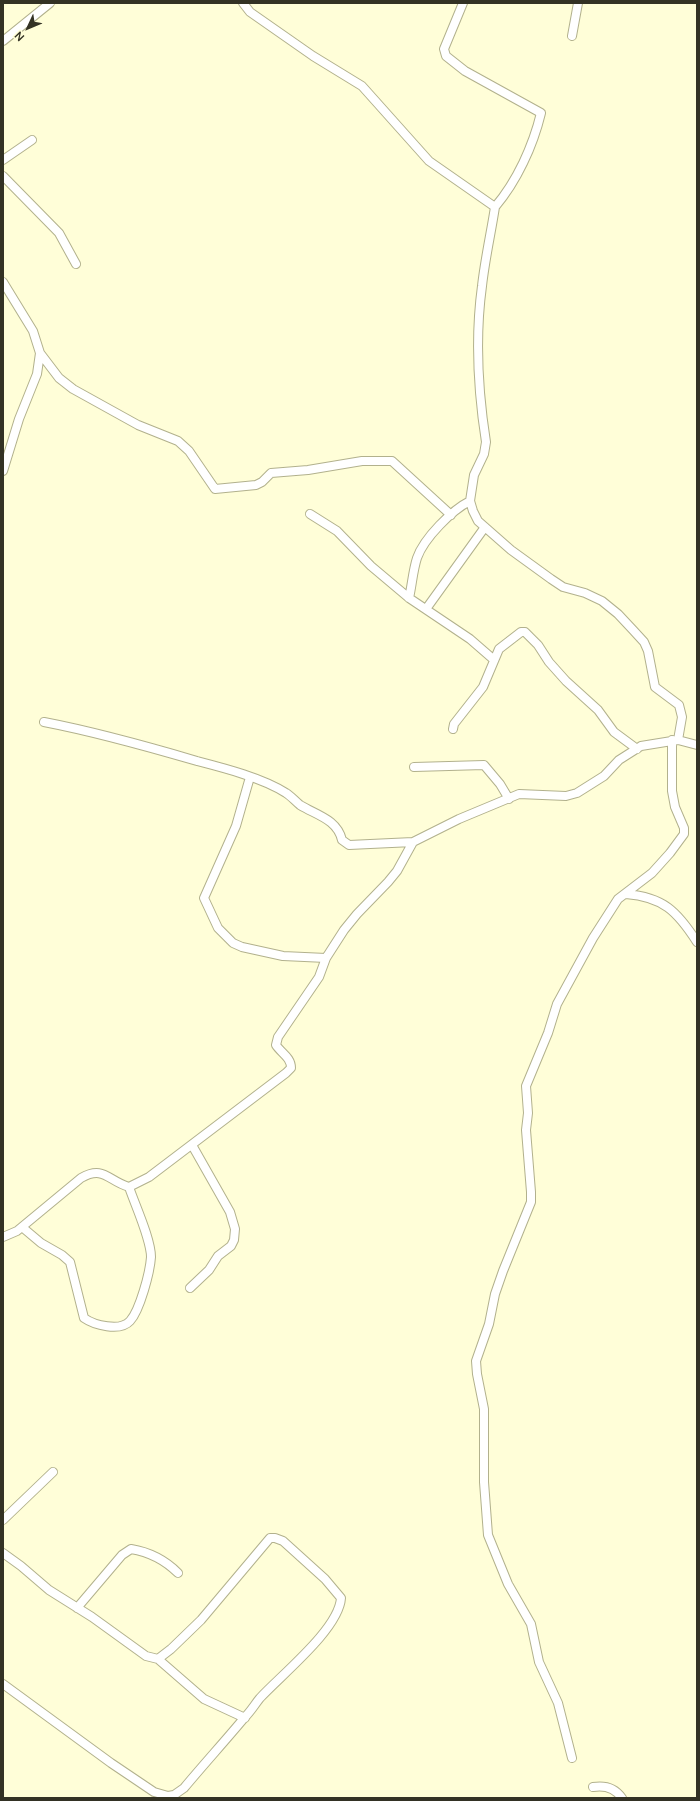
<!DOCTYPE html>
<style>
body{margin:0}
#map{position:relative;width:700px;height:1801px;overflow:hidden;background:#fffed8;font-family:Manrope,sans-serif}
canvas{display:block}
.frame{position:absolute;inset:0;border:4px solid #333224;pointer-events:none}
.north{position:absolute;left:8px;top:8px;width:40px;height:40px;-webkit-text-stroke:3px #fffed8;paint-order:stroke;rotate:226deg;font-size:11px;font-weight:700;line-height:16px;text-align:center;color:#333224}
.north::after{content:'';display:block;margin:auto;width:14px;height:18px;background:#333224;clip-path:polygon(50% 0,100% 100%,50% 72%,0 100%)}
</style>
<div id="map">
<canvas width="700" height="1801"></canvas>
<div class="frame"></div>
<div class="north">N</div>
</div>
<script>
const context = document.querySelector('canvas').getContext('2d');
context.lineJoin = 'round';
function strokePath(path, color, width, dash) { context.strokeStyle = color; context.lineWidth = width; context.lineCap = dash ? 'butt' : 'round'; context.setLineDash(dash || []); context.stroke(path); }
const minor = new Path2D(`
 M243,3L250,12L313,56L362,86L429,161L495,207
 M463,3L444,49L446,56L465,71L541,113C533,146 517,181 495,207C491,233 485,259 482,286C475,337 478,391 486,442L484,454L474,475L470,501L473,511L478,521L511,550L551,579L563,587L585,593L602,601L618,614L633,630L644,642L648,651L655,687L679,705L682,717L678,740
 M572,36L578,3
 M3,41L50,3
 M3,160L32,140
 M3,176L59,233L76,264
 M3,282L33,331L40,353L37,374L19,419L3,471
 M40,353L59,378L73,389L138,425L178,441L189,451L215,489L256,485L262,482L271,473L308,470L362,461H392L451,515
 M310,514L337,531L371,566L409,598L470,639L493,659
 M409,598C412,585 413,570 417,558C424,538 452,510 470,501
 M426,609L485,527
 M44,722C96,732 146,746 197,761C224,768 263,778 286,793C291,796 295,801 300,805C316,815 337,819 342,840L349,845L413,842
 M453,729L454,724L483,687L499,649L521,632H525L538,645L549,662L566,681L598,710L614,732L637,749
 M414,767L484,765L500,784L509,799
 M250,777L236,826L204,898L218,928L233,943L242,947L283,956L326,958
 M626,894C663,897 677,911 697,942
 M22,1227L41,1243L62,1255L70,1262L84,1318C94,1325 120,1332 130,1321C140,1310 150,1272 151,1257C151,1239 135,1205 129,1187
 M3,1237L17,1231L81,1178C104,1165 108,1181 129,1187L149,1177L286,1073L291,1068C291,1057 281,1053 276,1045L278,1037L319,977L326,958L344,930L357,914L388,882L397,871L413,842L459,819L519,794L566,796L577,793L604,776L619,760L641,746L678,740L697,745
 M190,1288L209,1270L218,1256L231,1246L234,1240L235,1229L230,1212L192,1145
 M3,1520L53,1472
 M3,1553L21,1566L49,1590L92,1617L146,1656L158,1659L204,1699L245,1718
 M77,1608L122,1555L131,1549C149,1552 165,1560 178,1573
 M3,1684L111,1763L154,1792L168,1796L174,1795L184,1788C204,1764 225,1741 245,1717C251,1711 255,1704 260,1698C281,1675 339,1629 341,1598L325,1579L283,1541L275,1538H270L201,1620L171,1649L158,1659
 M572,1758L558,1703L539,1662L531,1624L508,1584L488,1535L484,1482V1409L477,1374L476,1361L489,1324L495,1294L503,1271L531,1202V1192L526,1130L528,1113L526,1086L548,1033L557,1004L593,938L618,899L652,873L670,853L684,834V828L675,807L672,791V740
 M593,1787C605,1785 615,1788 622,1798`);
strokePath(minor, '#b2b18d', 10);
strokePath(minor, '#fff', 8);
</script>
